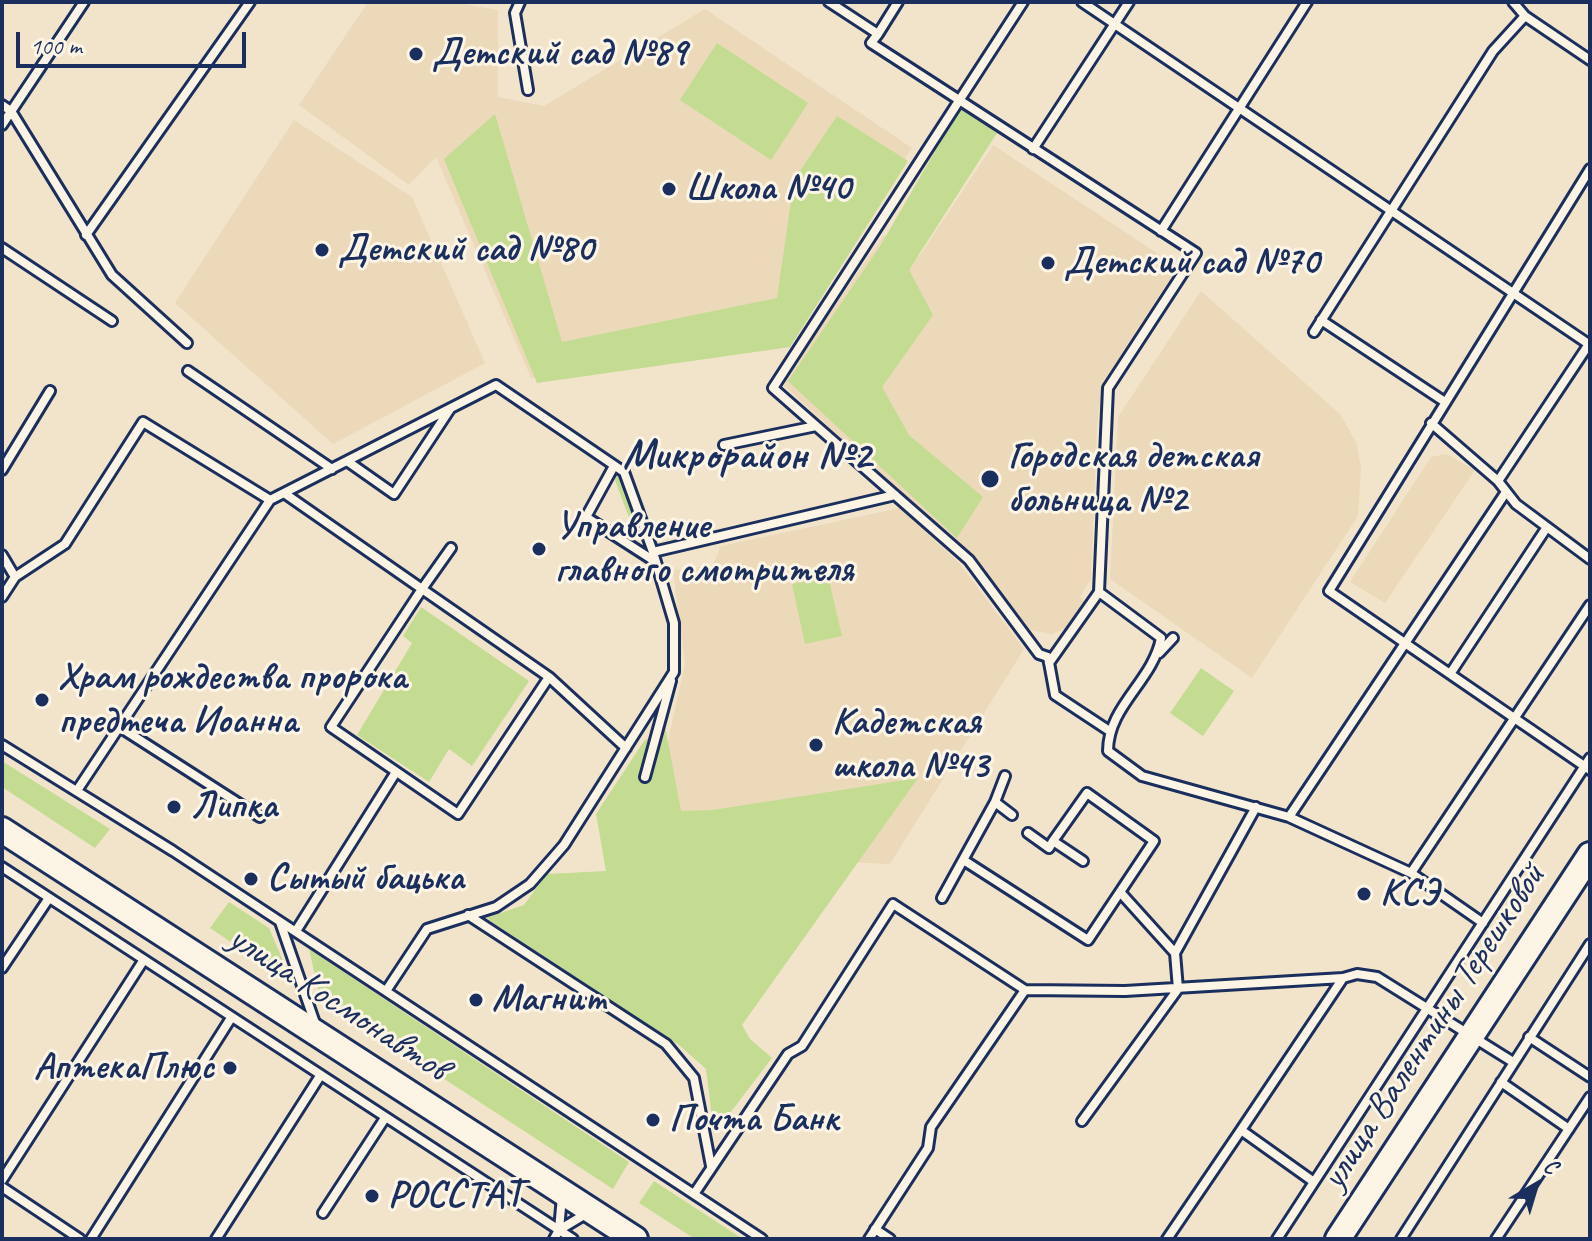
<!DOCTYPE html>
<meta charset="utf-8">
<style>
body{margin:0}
#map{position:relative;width:1592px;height:1241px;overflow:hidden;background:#f2e4cb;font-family:Caveat,sans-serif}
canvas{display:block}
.frame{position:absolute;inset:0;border:4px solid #1b2f5e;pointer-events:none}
.north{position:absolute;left:1496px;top:1145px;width:80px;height:80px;-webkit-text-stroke:6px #fcf5e5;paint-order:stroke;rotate:38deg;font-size:22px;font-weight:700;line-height:32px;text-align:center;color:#1b2f5e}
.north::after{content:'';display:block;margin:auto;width:28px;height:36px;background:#1b2f5e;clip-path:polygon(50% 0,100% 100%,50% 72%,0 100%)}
.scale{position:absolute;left:16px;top:32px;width:230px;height:36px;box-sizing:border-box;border:4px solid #1b2f5e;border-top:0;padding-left:10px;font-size:24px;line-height:28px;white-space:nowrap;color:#1b2f5e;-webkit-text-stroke:6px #fcf5e5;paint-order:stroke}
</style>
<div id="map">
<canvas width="1592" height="1241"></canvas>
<div class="frame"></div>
<div class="north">С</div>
<div class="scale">100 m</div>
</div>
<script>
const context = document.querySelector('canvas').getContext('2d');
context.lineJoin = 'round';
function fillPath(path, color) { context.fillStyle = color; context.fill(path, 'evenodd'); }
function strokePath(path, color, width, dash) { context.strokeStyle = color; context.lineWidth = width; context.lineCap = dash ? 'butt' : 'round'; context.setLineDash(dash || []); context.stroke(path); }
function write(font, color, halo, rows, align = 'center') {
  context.font = font + ' Caveat,sans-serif'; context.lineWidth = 6; context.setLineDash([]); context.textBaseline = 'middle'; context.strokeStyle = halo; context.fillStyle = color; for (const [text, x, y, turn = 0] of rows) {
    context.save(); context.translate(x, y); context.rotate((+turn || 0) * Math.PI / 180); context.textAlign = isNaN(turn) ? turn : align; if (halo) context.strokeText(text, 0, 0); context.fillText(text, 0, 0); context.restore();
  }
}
fillPath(new Path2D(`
 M368,2H451L498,10V97L544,106L705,9L912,148L778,349L531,378L436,157L409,185L299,105Z
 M294,120L412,197L485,363L333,444L175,303Z
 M993,145L1178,267L1103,382L1097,425L1091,579L1080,597L1088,604L1079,622L1052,634L1031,630L968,553H961L944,532L781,383L884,235L918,258Z
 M1201,291L1340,414L1357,444L1361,469L1358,516L1252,678L1110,579L1118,417Z
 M1446,454L1475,470L1385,603L1350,582L1431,457Z
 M900,508L959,563L1024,649L890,864L796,860L649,826L685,664L673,570L713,565L721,546Z`), '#ebd9b9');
fillPath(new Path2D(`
 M717,43L808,103L771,160L680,100Z
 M960,108L997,133L909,270L933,315L882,387L909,435L983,497L957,538L788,381L879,248Z
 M495,114L562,342L777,298L794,180L837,116L908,161L790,347L537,383L444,159Z
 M616,472L637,521L631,523L613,475Z
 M828,576L842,636L805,644L792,584Z
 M421,607L529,681L472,766L449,749L429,782L357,735L412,643L403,636Z
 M1201,668L1234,691L1203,736L1170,713Z
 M665,726L681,811L713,810L918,778L742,1025L750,1039L772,1058L714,1134L706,1069L679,1045L486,918L524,905L547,874L606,871L596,814L644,741Z
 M2,761L110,829L95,848L2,787Z
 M229,902L269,928L293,984L210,928Z
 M309,949L629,1162L613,1189L320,998Z
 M654,1181L743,1239H695L639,1203Z`), '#c3dc92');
const lane = new Path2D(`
 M520,2L515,13L528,90
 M829,2L878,34L898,2
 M1023,2L773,388L969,560L1039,654L1048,657L1055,695L1108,730
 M1082,2L1590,345
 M1513,2L1525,16L1590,60
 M878,34L871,43L1196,253L1108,388L1099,592L1161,638C1153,681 1108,706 1108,751L1142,776L1289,817L1411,873
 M2,105L11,111L112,275L187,343
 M2,125L84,2
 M1033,149L1129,2
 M1590,169L1329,591L1590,770
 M1161,231L1307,2
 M86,235L250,2
 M2,248L112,321
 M1321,320L1445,402
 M1314,332L1493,51L1525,16
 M188,371L332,469
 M1431,423L1498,481L1516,504L1590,559
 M724,445L816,426
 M347,461L394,494L450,409
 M614,466L586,517L656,562
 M2,470L50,391
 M1498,481L1589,344
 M284,493L422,589L451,548
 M653,552L895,495
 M2,555L15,577
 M2,597L15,577L65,544L143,422L270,500
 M1159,653L1173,638
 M1049,663L1099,592
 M1450,674L1547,527
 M549,677L422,589L331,727L458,814L549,677L626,748
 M118,726L260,817
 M2,745L173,851L762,1239
 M645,777L671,681
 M78,789L270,500L496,385L624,472L653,552L674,623V672L564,845L530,884L496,907L427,929L386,991
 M995,802L1005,776
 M1289,817L1506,492
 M1028,833L1049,848L1053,841
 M965,861L1088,940L1154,841L1087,793L1053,841L1083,861
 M2,867L573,1239
 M1120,892L1175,953
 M942,898L995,802L1012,815
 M468,915L666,1044L694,1078L711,1166
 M280,922L316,1026
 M1483,923L1411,873L1590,605
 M296,931L396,772
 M2,968L49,898
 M1529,1037L1590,1077
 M1501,1082L1569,1129
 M1082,1121L1178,989L1175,953L1256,807
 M2,1180L143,961
 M1314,1182L1241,1130L1343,978L1357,974L1377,977L1513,1062
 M2,1187L80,1239
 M694,1194L788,1054L802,1046L893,904L1025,990L1125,991L1343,978
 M323,1213L385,1118
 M875,1229L890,1239
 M559,1230L589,1212
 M91,1239L231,1018
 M216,1239L320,1076
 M554,1239L559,1230L562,1196
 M869,1239L928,1148L931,1127L1025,990
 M1167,1239L1241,1130
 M1277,1239L1590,758
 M1401,1239L1590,944
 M1496,1239L1590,1097`);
const secondary = new Path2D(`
 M2,830L635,1239
 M1338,1239L1590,855`);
strokePath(lane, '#1b2f5e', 14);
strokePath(secondary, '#1b2f5e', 30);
strokePath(lane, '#fcf5e5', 8);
strokePath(secondary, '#fcf5e5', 24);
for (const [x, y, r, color] of [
 [416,54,8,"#1b2f5e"],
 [669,189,8,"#1b2f5e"],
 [322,250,8,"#1b2f5e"],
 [1048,263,8,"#1b2f5e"],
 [990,479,10,"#1b2f5e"],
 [539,549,8,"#1b2f5e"],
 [42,700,8,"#1b2f5e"],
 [816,745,8,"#1b2f5e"],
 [174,807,8,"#1b2f5e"],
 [251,879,8,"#1b2f5e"],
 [1364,894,8,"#1b2f5e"],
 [476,1000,8,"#1b2f5e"],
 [230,1068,8,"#1b2f5e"],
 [653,1120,8,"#1b2f5e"],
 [372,1196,8,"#1b2f5e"]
]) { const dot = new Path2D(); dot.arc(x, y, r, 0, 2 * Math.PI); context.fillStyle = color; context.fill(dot); strokePath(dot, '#fcf5e5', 3); }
write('bold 38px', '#1b2f5e', '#fcf5e5', [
 ["Детский сад №89",432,54],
 ["Школа №40",685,189],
 ["Детский сад №80",338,250],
 ["Детский сад №70",1064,263],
 ["Городская детская",1008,457],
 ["больница №2",1008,501],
 ["Управление",555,527],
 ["главного смотрителя",555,571],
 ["Храм рождества пророка",58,678],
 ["предтеча Иоанна",58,722],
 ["Кадетская",832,723],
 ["школа №43",832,767],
 ["Липка",190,807],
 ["Сытый бацька",267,879],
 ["КСЭ",1380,894],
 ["Магнит",492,1000],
 ["АптекаПлюс",214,1068,"right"],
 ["Почта Банк",669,1120],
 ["РОССТАТ",388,1196]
], 'left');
write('38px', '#1b2f5e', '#fcf5e5', [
 ["улица Космонавтов",338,1004,33],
 ["улица Валентины Терешковой",1434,1027,-57]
]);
write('bold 42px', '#1b2f5e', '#fcf5e5', [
 ["Микрорайон №2",747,457]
]);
</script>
